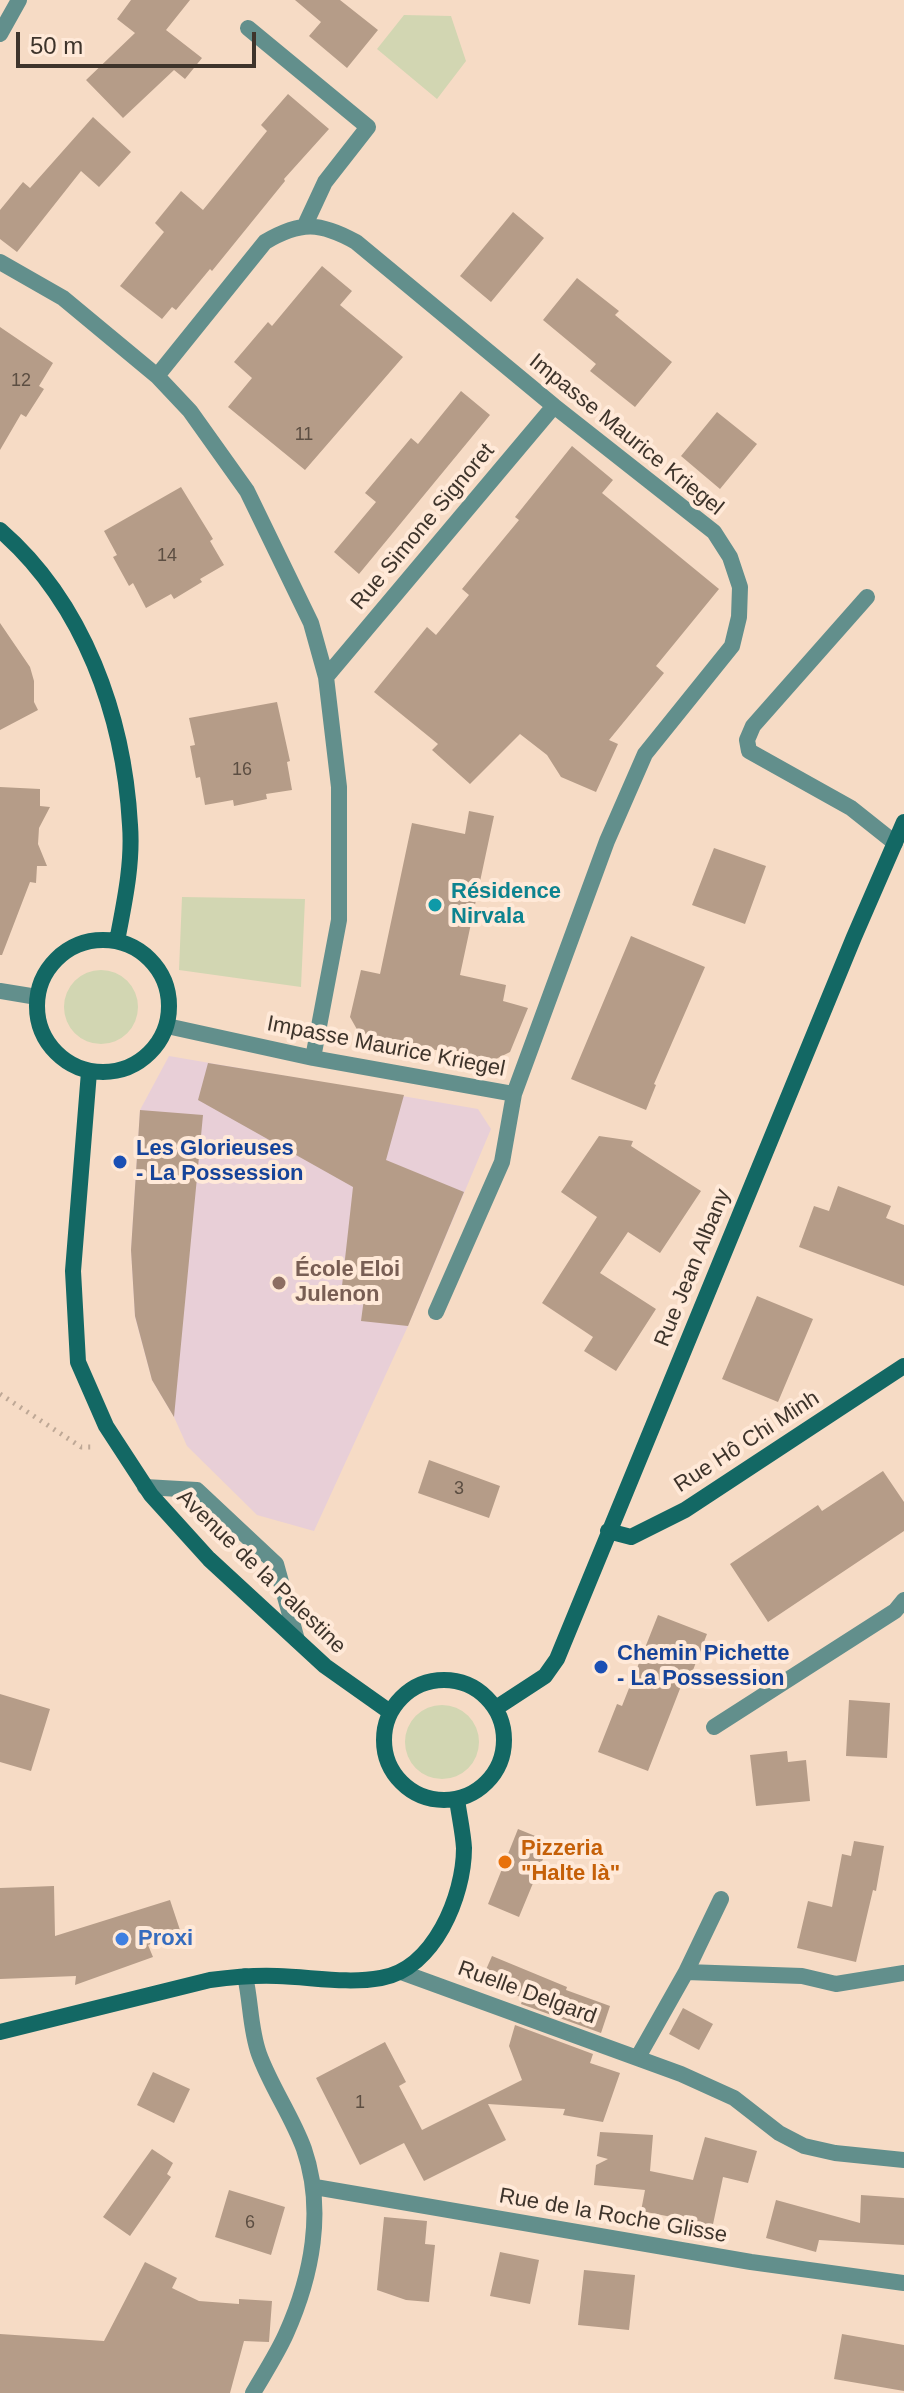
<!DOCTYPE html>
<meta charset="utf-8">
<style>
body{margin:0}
#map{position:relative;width:904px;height:2393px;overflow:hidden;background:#f6dbc5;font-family:Helvetica,sans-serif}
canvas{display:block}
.scale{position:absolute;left:16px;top:32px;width:240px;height:36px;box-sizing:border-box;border:4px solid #3e342b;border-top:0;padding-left:10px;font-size:24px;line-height:28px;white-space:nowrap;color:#3e342b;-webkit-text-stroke:6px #ffe9d8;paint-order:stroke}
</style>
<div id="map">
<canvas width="904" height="2393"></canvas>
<div class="scale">50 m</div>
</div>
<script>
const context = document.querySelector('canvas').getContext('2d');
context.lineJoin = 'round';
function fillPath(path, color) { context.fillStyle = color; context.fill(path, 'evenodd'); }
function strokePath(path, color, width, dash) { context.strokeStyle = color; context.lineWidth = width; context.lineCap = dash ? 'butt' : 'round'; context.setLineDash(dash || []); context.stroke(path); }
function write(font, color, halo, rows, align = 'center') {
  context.font = font + ' Helvetica,sans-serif'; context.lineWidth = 8; context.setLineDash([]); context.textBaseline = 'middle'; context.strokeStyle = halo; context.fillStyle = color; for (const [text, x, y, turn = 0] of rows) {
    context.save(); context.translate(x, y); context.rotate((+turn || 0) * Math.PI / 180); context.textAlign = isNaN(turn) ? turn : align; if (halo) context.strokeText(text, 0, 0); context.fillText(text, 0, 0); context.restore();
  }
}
fillPath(new Path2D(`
 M169,1056L478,1109L491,1129L408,1326L314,1531L257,1515L187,1446L174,1417L152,1380L135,1317L131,1250L140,1110Z`), '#e8cfd7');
fillPath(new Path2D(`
 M404,15L451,16L466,61L437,99L377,49Z
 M182,897L305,899L301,987L179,970Z
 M64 1007a37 37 0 1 1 74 0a37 37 0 1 1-74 0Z
 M405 1742a37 37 0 1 1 74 0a37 37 0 1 1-74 0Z`), '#d2d6b2');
fillPath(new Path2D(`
 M131,0H190L166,30L202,58L185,79L174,70L123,118L86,80L135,33L117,19Z
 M295,0H340L378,30L347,68L309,36L321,22Z
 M288,94L329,129L284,179L285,181L212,271L210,269L176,310L172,307L162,319L120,286L164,232L155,223L181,191L203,210L267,131L261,125Z
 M93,117L131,152L99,187L81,171L17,252L0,239V210L23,182L30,188Z
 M513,212L544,238L491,302L460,276Z
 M322,266L352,291L340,305L403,357L305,470L228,407L252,378L234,362L268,322L272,326Z
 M577,278L619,311L615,315L672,362L635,407L590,371L596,364L543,320Z
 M0,327L53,363L39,386L44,389L26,417L21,414L0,450Z
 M461,391L490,415L359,574L334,552L376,502L365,493L411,438L418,444Z
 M717,412L757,444L720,489L681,456Z
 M572,446L613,480L602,493L719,589L656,666L664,673L609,740L618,744L596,792L561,777L547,755L520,734L470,784L432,750L438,744L374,692L427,627L436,635L469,595L462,589L519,520L515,517Z
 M181,487L213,539L210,541L224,565L200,579L202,582L174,599L171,594L146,608L133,583L129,586L113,557L117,555L104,531Z
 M0,623L30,667L34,681V702L38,710L0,730Z
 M277,702L290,761L287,762L292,790L266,794L267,799L234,806L233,800L205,805L200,777L196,778L190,746L195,745L189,718Z
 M0,787L40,789V806L50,807L39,828L38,844L47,866H37L36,883L30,882L2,955H0Z
 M469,811L494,816L460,975L506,985L503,1001L528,1008L510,1052L490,1062L359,1033L350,1017L361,970L380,974L412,823L465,834Z
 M714,848L766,866L745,924L692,905Z
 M631,936L705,967L654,1084L656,1085L646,1110L571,1079Z
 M208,1063L404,1095L386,1160L464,1192L408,1326L361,1321L365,1291L342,1286L353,1187L198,1100Z
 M140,1110L203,1115L174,1417L152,1380L135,1316L131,1250Z
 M599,1136L633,1141L631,1146L701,1191L660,1253L628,1232L600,1273L656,1309L616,1371L584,1351L593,1337L542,1303L597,1217L561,1192Z
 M838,1186L891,1206L886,1218L904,1225V1286L799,1247L814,1206L829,1211Z
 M757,1296L813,1319L778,1402L722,1379Z
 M429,1460L500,1486L489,1518L418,1493Z
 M883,1471L904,1502V1531L768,1622L730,1564L818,1505L822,1511Z
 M658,1615L707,1634L688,1683L683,1681L648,1771L598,1752L617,1704L622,1706Z
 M0,1694L50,1709L31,1771L0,1762Z
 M849,1700L890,1703L887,1758L846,1756Z
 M787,1751L788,1762L806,1760L810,1801L756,1806L750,1755Z
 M518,1829L550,1842L519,1917L488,1904Z
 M854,1841L884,1846L876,1891L873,1890L856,1962L797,1948L808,1901L832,1907L842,1854L851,1856Z
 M54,1886L55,1936L170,1900L181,1933L148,1945L153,1957L75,1985L76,1976L0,1979V1888Z
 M492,1956L567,1987L566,1990L610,2006L601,2033L521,2004L523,1998L481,1981Z
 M683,2008L713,2024L699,2050L669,2034Z
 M515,2025L593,2054L590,2063L620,2073L603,2122L563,2115L565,2109L488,2104L506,2140L424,2181L404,2143L360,2165L316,2078L385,2042L406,2082L399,2086L422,2130L522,2080L509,2046Z
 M153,2072L190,2089L174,2123L137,2105Z
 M600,2132L653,2135L650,2171L693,2180L705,2137L757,2151L748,2183L723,2177L712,2229L681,2222L682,2219L641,2211L645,2190L594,2185L596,2165L608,2159L597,2156Z
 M152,2149L173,2163L167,2174L171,2177L130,2236L103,2217Z
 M229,2190L285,2207L271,2255L215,2237Z
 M861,2195L904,2198V2245L819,2240L816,2252L766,2238L776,2200L860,2223Z
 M384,2217L427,2221L425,2244L435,2245L429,2302L406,2300L377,2290Z
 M500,2252L539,2260L530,2304L490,2296Z
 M145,2262L177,2278L172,2288L199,2301L239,2304V2299L272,2301L269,2342L244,2341L230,2393H0V2334L104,2341Z
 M584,2270L635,2275L629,2330L578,2325Z
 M842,2334L904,2345V2391L834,2379Z`), '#b59c88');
strokePath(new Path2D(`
 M0,1394L81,1447H91`), '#bea896', 5, [2, 6]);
strokePath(new Path2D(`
 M867,597L753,726L747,740L749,751L851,808L895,843
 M145,1487L197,1490L276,1564L297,1640`), '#628f8c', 16);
strokePath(new Path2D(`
 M248,28L368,127L325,182L305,225
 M0,34L19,0
 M0,262L63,298L157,376L190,411L247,491L311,623L326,677L339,787V920L313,1058
 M157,376L265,242C301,221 320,222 356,242L554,406L714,532L730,557L740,587L739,617L732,646L645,754L607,841L514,1094L502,1162L436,1312
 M326,677L554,406
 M0,991L37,997
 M167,1026L313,1058L514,1094
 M714,1727L895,1611L904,1600
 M401,1972L681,2074L734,2098L779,2133L804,2146L835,2153L904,2160
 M686,1972L802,1976L836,1984L904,1973
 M245,1976C251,2002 250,2029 259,2054C271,2087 292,2116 304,2149C325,2210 312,2276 286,2334C277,2354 264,2374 253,2393
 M638,2057L686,1972L721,1899
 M315,2187L751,2262L904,2283`), '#628f8c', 16);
strokePath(new Path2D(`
 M0,530C84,603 124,716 130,825C133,864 124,904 117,941
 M37 1006a66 66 0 1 1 132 0a66 66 0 1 1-132 0Z
 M89,1072L73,1271L78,1362L106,1426L151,1495L209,1559L325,1666L390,1712
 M608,1531L631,1537L685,1510L904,1366
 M384 1740a60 60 0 1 1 120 0a60 60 0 1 1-120 0Z
 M496,1708L545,1676L557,1659L854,937L904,822
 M0,2032L210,1980C233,1977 255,1975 277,1976C312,1977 347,1984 381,1978C434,1969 464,1896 464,1848C463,1832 459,1815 457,1799`), '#136864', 16);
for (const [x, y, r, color] of [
 [435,905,8,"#0f9aa8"],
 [120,1162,8,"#1a4fb4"],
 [279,1283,8,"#8d6e63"],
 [601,1667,8,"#1a4fb4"],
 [505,1862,8,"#e8710a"],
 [122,1939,8,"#3f7fe0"]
]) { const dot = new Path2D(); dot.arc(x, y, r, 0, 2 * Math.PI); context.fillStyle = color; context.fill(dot); strokePath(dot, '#ffe9d8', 3); }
write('18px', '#5c4e42', null, [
 ["12",21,381],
 ["11",304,435],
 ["14",167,556],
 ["16",242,770],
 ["3",459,1489],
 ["1",360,2103],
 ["6",250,2223]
]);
write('22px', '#3e342b', '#ffe9d8', [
 ["Impasse Maurice Kriegel",626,435,39],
 ["Rue Simone Signoret",423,527,-50],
 ["Impasse Maurice Kriegel",386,1047,11],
 ["Rue Jean Albany",693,1268,-68],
 ["Rue Hô Chi Minh",747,1442,-33],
 ["Avenue de la Palestine",261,1572,44],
 ["Ruelle Delgard",527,1993,20],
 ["Rue de la Roche Glisse",613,2216,10]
]);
write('bold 22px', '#0d838f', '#ffe9d8', [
 ["Résidence",451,892],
 ["Nirvala",451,917]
], 'left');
write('bold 22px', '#164399', '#ffe9d8', [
 ["Les Glorieuses",136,1149],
 ["- La Possession",136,1174],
 ["Chemin Pichette",617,1654],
 ["- La Possession",617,1679]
], 'left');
write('bold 22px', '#785e54', '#ffe9d8', [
 ["École Eloi",295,1270],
 ["Julenon",295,1295]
], 'left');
write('bold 22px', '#c56008', '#ffe9d8', [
 ["Pizzeria",521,1849],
 ["\"Halte là\"",521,1874]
], 'left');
write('bold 22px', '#366cbe', '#ffe9d8', [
 ["Proxi",138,1939]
], 'left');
</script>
